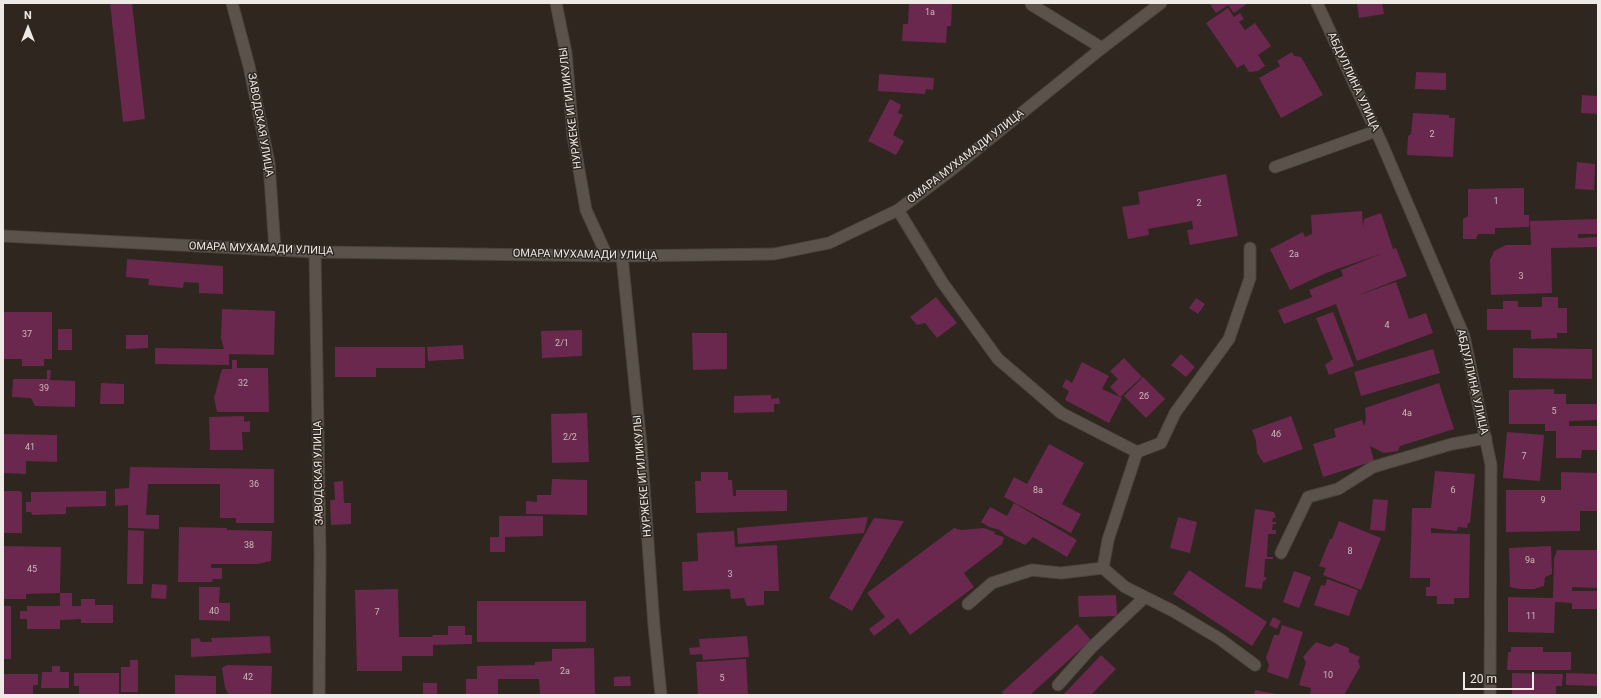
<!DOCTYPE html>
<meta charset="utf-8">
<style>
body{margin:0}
#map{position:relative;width:1601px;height:698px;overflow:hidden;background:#2e261f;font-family:Roboto,sans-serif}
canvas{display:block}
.frame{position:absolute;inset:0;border:4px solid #eee9e4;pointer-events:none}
.north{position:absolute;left:8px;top:8px;width:40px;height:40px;-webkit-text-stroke:3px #2e261f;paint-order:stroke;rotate:0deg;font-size:11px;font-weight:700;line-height:16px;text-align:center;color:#eee9e4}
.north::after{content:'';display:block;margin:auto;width:14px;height:18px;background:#eee9e4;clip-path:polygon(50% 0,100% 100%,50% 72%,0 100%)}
.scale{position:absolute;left:1463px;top:672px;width:71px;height:18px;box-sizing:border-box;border:2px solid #eee9e4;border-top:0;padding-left:5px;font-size:12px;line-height:14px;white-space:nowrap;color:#eee9e4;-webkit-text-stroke:3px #2e261f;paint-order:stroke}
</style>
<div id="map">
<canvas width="1601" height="698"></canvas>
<div class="frame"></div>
<div class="north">N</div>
<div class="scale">20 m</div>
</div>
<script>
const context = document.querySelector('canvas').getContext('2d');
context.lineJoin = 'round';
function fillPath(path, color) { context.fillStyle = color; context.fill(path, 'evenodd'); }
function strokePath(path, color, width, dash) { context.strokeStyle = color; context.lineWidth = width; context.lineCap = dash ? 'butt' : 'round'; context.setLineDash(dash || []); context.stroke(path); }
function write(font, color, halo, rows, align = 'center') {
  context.font = font + ' Roboto,sans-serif'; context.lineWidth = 3; context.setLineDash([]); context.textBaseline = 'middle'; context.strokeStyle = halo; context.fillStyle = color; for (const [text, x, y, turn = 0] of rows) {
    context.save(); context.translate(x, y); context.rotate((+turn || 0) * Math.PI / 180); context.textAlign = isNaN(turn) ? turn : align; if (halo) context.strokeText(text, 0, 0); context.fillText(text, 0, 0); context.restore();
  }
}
fillPath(new Path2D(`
 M110,3H132L145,119L123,122Z
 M909,3H952L951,26H947L946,43L902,41L903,24H908Z
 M1248,3L1234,13L1228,5L1216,13L1210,4Z
 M1357,3H1382L1384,14L1359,18Z
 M1228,8L1234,17L1240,13L1244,19L1239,22L1245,30L1255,23L1271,46L1258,55L1265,66L1258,71L1249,72L1244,64L1237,68L1206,23Z
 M1292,52L1294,56L1301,57L1323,95L1281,118L1259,78L1280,66L1277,61Z
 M1416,72L1446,73V90L1415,89Z
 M879,74L934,78L933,90L926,89L925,94L878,91Z
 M1582,95L1598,96V114L1581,113Z
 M890,99L901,105L898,113L903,115L893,135L904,141L896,155L868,141Z
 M1413,113L1449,115V118H1455L1453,157L1407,155L1408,136L1411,134Z
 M1577,162L1595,164L1594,190L1575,189Z
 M1226,174L1238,236L1190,245L1187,230L1193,229L1192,221L1148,229L1149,235L1128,239L1122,207L1140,204L1138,192Z
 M1524,188V215H1529V227L1495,228V234H1478L1476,239H1463V219L1468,216V189Z
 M1362,211L1363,227L1364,219L1381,213L1393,249L1396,248L1407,276L1356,296L1396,282L1409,319L1426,313L1433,333L1357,361L1336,304L1284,324L1278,310L1312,297L1309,290L1343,276L1341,270L1383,253L1326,273L1290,290L1270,249L1303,232L1305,237L1312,234L1311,215Z
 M1598,219V234H1578V238L1598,237V247L1551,248L1552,293L1491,295L1490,260L1494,251L1506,245H1531L1530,221Z
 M127,259L223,266V294L199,293V283L184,282L183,288L148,285L149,279L126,277Z
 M936,297L957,323L937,338L925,323L917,325L910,317Z
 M1542,297H1558V308H1567V333H1557V338L1531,339V330H1487V309H1503V301H1518V307H1542Z
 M1196,298L1205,304L1198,314L1189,308Z
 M222,309L275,311L274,355L229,354V365L155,364V348L224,349L221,338Z
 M3,312H52V359H44V366H22V359H3Z
 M1333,312L1354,366L1329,375L1325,365L1333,359L1316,318Z
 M58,329H72V350H58Z
 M582,330V356L542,358L541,331Z
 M692,333H727V369L693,370Z
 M126,335H148V348L126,349Z
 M463,345L464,359L428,361L427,347Z
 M335,347H425V368H376V377H335Z
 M1513,348L1592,349V379L1513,378Z
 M1433,349L1440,373L1361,396L1354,372Z
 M1181,354L1195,367L1186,377L1171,365Z
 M1124,358L1142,377L1120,397L1110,387L1118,379L1110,371Z
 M232,360H237V368H268L269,412H217L214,398L222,369H232Z
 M1082,362L1109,376L1102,389L1122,398L1109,423L1065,400L1069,391L1062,387L1066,379L1072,383Z
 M47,370H51L50,380L75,381V407L35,406L31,398L12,397L13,379H47Z
 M1143,377L1165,399L1146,418L1124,396Z
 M101,383L124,384V404H100Z
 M1439,383L1454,429L1400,446L1398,451L1384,453L1370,446L1374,461L1323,477L1313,444L1336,437L1334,429L1362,420L1364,426L1366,420L1365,408Z
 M1554,389V394H1566V404H1598V420L1569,421V426H1598V450H1582L1581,458H1556V431H1545V424H1509V390Z
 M771,395V399L779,398L780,404H774V412L734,413V396Z
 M587,413L589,462L552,463L551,414Z
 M244,416V422L250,421V432H242L243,450H210L209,417Z
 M1291,416L1303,449L1264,463L1257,453L1256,441L1252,430Z
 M1507,432L1544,435L1540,481L1503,478Z
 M3,434L57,435V462L26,461V474L3,473Z
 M1049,444L1084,463L1062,504L1081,514L1071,533L1004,497L1014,477L1027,484Z
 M130,467L274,469V523H236V518H220V484H148L146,515H159V529L128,528V505L115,506V489L129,488Z
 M1435,471L1475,474L1470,523H1468L1467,528L1458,527L1457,531L1431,528V533L1470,534L1469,598H1454V604H1437V596H1426V587H1430V578H1410L1412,508H1431Z
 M701,472H728V480H732L733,496H736V490H787V511L696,513L695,481H701Z
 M1561,472L1598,473V511H1580V531L1506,532V490H1561Z
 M552,479L587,480V515L526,514V501L537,502V495H551Z
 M343,481L344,503H351V524L331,525L330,500H335L334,482Z
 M3,491H20L22,493V533H3Z
 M106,491V506L66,507V514L32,515L31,512H26V502H31V492Z
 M1373,499L1388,500L1385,531L1370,530Z
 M1014,503L1077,540L1067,557L1033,537L1025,545L1005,535L1000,530L989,527L981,522L990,507L1007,516Z
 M1255,509L1274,512L1276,518H1273L1272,522H1276V524H1273L1272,530H1276V534H1268L1267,557H1273V559H1265L1264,577H1266V580L1263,581L1262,589L1245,587Z
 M499,516H543V536L505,537V552H490V537H499Z
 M868,517L864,533L738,544L737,528Z
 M1178,517L1197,522L1190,553L1170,548Z
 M874,518L904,521L852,611L829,598Z
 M1339,521L1381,538L1361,590L1323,575L1326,568L1319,566L1330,539H1332Z
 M179,527L227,528V530L272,531L271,561L258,564H211V568H222V579H213L212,582H178Z
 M954,528L961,530L984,528L995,532L994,534L1004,537L1002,544L964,573L974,587L910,635L898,618L874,636L869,629L885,617L867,593Z
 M128,530L144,531L143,584H127Z
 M734,531L735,547L777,545L779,591H764V605L747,606L744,598L731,599L730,589L683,591L682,562L698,561L697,533Z
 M3,546L61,547L60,593L26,594V599H3Z
 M1551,546L1552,574L1545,577L1544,586L1534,589H1519L1510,587L1509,548Z
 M1557,550H1598V588L1572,587V591H1598V609H1572V603L1555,602L1554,633L1508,632V597L1553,598L1554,559Z
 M1189,570L1267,622L1252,646L1173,594Z
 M1294,571L1311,577L1299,608L1283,602Z
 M1327,579L1358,590L1349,616L1314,605L1321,585L1325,586Z
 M152,584L167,585L166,599L151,598Z
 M199,587H220L219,603H230V621L199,620Z
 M398,589L399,637H432L433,635H448V626H465V635H472V644L433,645V656H402V671H357L355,590Z
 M60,593H72V606H81V599H95V605H113V623H81V619L60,620V629H27V619H20V611H27V606H60Z
 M1116,595L1117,616L1079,617L1078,596Z
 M477,601H586V642H477Z
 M3,606H11V659H3Z
 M1273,617L1281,621L1277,629L1269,625Z
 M1077,624L1091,640L1030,695H1004L1002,692Z
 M1282,625L1303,632L1288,679L1267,672L1269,665L1266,658L1274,635H1279Z
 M270,636L271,653L191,657V639L199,638L201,642H212L211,638Z
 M747,636L749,657L703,660L702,654L690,655L689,648L700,647L699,639Z
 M1316,642L1330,647L1336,643L1349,648V652L1360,657L1358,661L1360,667L1344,695H1310L1311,688L1299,685L1306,662L1303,657Z
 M1511,647H1543V652H1571V670H1507L1508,652H1511Z
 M594,648L595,695H540L539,679H498V694H466V679H477V666L535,665V662L552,661V649Z
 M1101,655L1116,669L1091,695H1063Z
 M746,659L748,695H698L696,662Z
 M130,660H138V692H121V667H130Z
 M227,665L272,666L271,695H229L225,688L222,668Z
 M52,666H60V672H69V688H41L42,672H52Z
 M74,673H119V695H79V686H74Z
 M1512,673L1563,674L1562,686H1556V695H1512Z
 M1566,673L1598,674V686L1566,685Z
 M3,674H38V685H33V695H3Z
 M175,675L216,676V695H175Z
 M630,676L631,686H614V677Z
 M423,683H437V695H423Z
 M1255,690L1276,694V695H1254Z`), '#6a284e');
const service = new Path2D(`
 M556,3L566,53L573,136L586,210L607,256
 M1275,167L1376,131
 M898,210L942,282L998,359L1061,413L1137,452L1161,443L1175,413L1229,339L1250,278V248
 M1281,553L1308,497L1338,489L1373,467L1452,444L1486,438
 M1103,568L1125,587L1173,611L1220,639L1255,665
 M968,604L992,583L1032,570L1061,573L1103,568L1108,540L1137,452
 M1058,685L1091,648L1145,597`);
const minor = new Path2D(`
 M232,3L249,66L269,163L275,250
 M1031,3L1032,5L1102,48
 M1317,3L1382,144L1464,336L1491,465L1490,695
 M3,236L315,252L622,256L774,254L829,243L898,210L950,171L1102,48L1161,3
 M315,252L320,554L319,695
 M622,256L641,446L654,626L661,695`);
strokePath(service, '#4a433d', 13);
strokePath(minor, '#4a433d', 13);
strokePath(service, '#5b534b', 11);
strokePath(minor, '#5b534b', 11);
write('9px', '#cdb9be', null, [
 ["1а",930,13],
 ["2",1432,135],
 ["1",1496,202],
 ["2",1199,204],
 ["2а",1294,255],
 ["3",1521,277],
 ["4",1387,326],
 ["37",27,335],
 ["2/1",562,344],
 ["32",243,384],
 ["39",44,389],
 ["2б",1144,397],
 ["5",1554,412],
 ["4а",1407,414],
 ["4б",1276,435],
 ["2/2",570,438],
 ["41",30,448],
 ["7",1524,457],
 ["36",254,485],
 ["8а",1038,491],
 ["6",1453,491],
 ["9",1543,501],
 ["38",249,546],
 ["8",1350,552],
 ["9а",1530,561],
 ["45",32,570],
 ["3",730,575],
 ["40",214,612],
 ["7",377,613],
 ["11",1531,617],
 ["2а",565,672],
 ["10",1328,676],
 ["42",248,678],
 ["5",722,679]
]);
write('11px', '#eee9e4', '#2e261f', [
 ["АБДУЛЛИНА УЛИЦА",1353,82,65],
 ["НУРЖЕКЕ ИГИЛИКУЛЫ",571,108,-97],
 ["ЗАВОДСКАЯ УЛИЦА",260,125,80],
 ["ОМАРА МУХАМАДИ УЛИЦА",966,157,-38],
 ["ОМАРА МУХАМАДИ УЛИЦА",261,249,2],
 ["ОМАРА МУХАМАДИ УЛИЦА",585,255,1],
 ["АБДУЛЛИНА УЛИЦА",1472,382,77],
 ["ЗАВОДСКАЯ УЛИЦА",319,473,-91],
 ["НУРЖЕКЕ ИГИЛИКУЛЫ",643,476,-95]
]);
</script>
